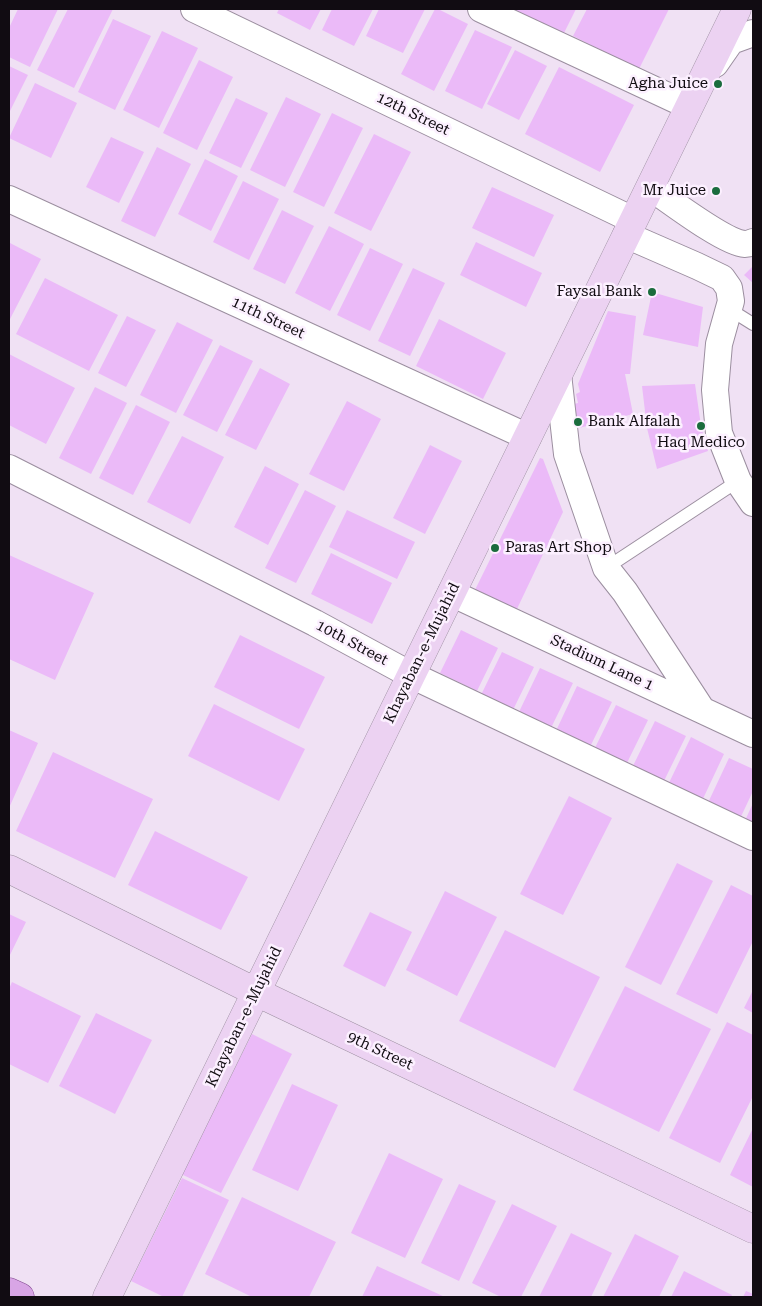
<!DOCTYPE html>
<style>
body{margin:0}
#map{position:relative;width:762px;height:1306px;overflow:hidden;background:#f0e1f4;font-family:"Roboto Serif",serif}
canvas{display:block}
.frame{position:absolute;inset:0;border:10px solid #110c12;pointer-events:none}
</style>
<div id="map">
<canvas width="762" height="1306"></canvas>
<div class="frame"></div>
</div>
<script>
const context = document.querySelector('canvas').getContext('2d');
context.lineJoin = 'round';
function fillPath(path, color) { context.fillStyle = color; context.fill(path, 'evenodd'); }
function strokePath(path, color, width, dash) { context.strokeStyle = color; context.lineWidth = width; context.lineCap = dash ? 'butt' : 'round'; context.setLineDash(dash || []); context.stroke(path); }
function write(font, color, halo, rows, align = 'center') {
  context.font = font + ' "Roboto Serif",serif'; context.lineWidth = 5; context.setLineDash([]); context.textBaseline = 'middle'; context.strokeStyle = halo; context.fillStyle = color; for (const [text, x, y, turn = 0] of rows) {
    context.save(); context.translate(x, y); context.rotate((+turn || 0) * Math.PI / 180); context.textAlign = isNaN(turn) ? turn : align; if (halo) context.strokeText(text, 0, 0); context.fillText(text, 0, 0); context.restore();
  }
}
fillPath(new Path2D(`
 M18,9H58L30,67L9,57V28Z
 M68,9H113L74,88L37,70Z
 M279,9H321L310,30L277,13Z
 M332,9H373L354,46L322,30Z
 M379,9H425L403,53L366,36Z
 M435,9H438L468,24L434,91L401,74Z
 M505,9H576L562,37Z
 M587,9H669L639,69L573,36Z
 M113,19L151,36L115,110L78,92Z
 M475,30L512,47L482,109L445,91Z
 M162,31L198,48L159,128L123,110Z
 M515,50L547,66L519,120L487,104Z
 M199,60L233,77L197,150L163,133Z
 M9,66L28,75L9,113Z
 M559,67L634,105L600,172L525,134Z
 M35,83L77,103L51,158L9,138Z
 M286,97L321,114L285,187L250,170Z
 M236,98L268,113L241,168L209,153Z
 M332,113L363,128L324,207L293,192Z
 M374,134L411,152L371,231L334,213Z
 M111,137L144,152L119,203L86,187Z
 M157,147L191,164L155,237L121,221Z
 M205,159L238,176L211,231L178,214Z
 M243,181L279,199L249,260L213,242Z
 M492,187L554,215L534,257L472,228Z
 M282,210L314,226L285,284L253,269Z
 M329,226L364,244L330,311L295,293Z
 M476,242L542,273L526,307L460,275Z
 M10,243L41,259L9,321V245Z
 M370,248L403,264L370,331L337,315Z
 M753,266V283L744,275Z
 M413,268L445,283L410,356L378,341Z
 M45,278L118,315L89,371L16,334Z
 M652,292L703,307L698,347L643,335Z
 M608,311L636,316L630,374H625L633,414L579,428L574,404L578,403L576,394L580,392L578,384Z
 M127,316L156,330L126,387L98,373Z
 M439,319L506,353L483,399L416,366Z
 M177,322L213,340L176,413L140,395Z
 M220,345L253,361L217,432L183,415Z
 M9,354L75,388L46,444L9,425Z
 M260,368L290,384L256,450L225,435Z
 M695,384L701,426L708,451L657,469L647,428L642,386Z
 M95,387L127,403L91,474L59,458Z
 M347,401L381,419L344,491L309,474Z
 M136,405L170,422L133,495L99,478Z
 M182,436L224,457L190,524L147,502Z
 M430,445L462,461L425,534L393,518Z
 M540,458L543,459L563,512L516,611L474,592Z
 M265,466L299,484L268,545L234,527Z
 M305,490L336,506L296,583L265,568Z
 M347,510L415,542L397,579L329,547Z
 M331,553L392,583L372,624L311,594Z
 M9,555L94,593L55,680L9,659Z
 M461,630L498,648L477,691L440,673Z
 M240,635L325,677L299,729L214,687Z
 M502,652L534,667L513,710L481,695Z
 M540,668L573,683L550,730L518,714Z
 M577,686L612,702L589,749L555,733Z
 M214,704L305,749L279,801L188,756Z
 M616,705L648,720L625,767L593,752Z
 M655,721L686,736L662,785L631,770Z
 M9,730L38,743L9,808Z
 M691,737L724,754L701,803L667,787Z
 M53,752L153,799L115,878L16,831Z
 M729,758L753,769V791L738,823L706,807Z
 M569,796L612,818L563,915L520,894Z
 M753,803V830L743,825Z
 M155,831L248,877L221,930L128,885Z
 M677,863L713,881L661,985L625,967Z
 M731,885L753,896V941L717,1014L676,994Z
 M445,891L497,917L457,996L406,970Z
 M370,912L412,932L385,987L343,966Z
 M9,914L26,922L9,957Z
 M505,930L600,977L555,1068L459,1021Z
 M12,982L81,1016L48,1083L9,1064V989Z
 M625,986L711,1029L659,1132L573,1090Z
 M753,990V1013L744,1008Z
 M96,1013L152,1040L115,1114L59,1086Z
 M727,1022L753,1035V1096L720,1163L669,1138Z
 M252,1034L292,1054L221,1193L181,1174Z
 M292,1084L338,1105L298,1191L252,1170Z
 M753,1128V1187L730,1175Z
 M389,1153L443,1179L405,1258L351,1233Z
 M182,1178L229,1200L182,1297H164L131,1281Z
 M459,1184L496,1201L459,1281L421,1263Z
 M242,1197L336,1242L309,1297H252L205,1274Z
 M512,1204L557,1226L521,1297H501L472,1283Z
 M571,1233L612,1253L591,1297H539Z
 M635,1234L679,1256L659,1297H603Z
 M377,1266L445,1297H362Z
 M684,1271L732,1295L731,1297H671Z
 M746,1291L753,1294V1297H743Z`), '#ebbaf8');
const lane = new Path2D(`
 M729,309L753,324
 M606,568L738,481`);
const street = new Path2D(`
 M194,9L633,220
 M481,9L689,106
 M715,64L731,41L753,33
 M650,187C669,200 725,243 745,244C748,244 751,243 753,242
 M9,199L528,437
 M626,235L697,266L722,278L729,288L731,301L719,344L715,390L719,433L738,481L753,503
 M558,374L567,454L606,568L625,592L702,710
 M9,468L315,623L411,675L753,837
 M451,593L753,734`);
const secondary = new Path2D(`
 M9,869L256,992L753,1229
 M107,1297L737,9`);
const primary = new Path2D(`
 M9,1292L20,1297`);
strokePath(lane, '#9b8e9f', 14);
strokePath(street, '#9b8e9f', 28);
strokePath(secondary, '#9b8e9f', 29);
strokePath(primary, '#81488f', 29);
strokePath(lane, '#fff', 12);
strokePath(street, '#fff', 26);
strokePath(secondary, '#ecd2f2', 28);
strokePath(primary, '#d8a5e5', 28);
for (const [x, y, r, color] of [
 [718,84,5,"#1a6c3d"],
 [716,191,5,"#1a6c3d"],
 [652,292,5,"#1a6c3d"],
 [578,422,5,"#1a6c3d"],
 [701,426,5,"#1a6c3d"],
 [495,548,5,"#1a6c3d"]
]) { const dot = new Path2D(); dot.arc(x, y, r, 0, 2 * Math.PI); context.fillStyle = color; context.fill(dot); strokePath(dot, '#fcf0ff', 2); }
write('15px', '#110c12', '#fcf0ff', [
 ["Agha Juice",708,84],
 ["Mr Juice",706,191],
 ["Faysal Bank",642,292],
 ["Bank Alfalah",588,422,"left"],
 ["Haq Medico",701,443,"center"],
 ["Paras Art Shop",505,548,"left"]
], 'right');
write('15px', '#110c12', '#fcf0ff', [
 ["12th Street",413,114,26],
 ["11th Street",268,318,25],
 ["10th Street",352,643,28],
 ["Khayaban-e-Mujahid",422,653,-64],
 ["Stadium Lane 1",602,663,25],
 ["Khayaban-e-Mujahid",244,1017,-64],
 ["9th Street",380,1051,25]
]);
</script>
